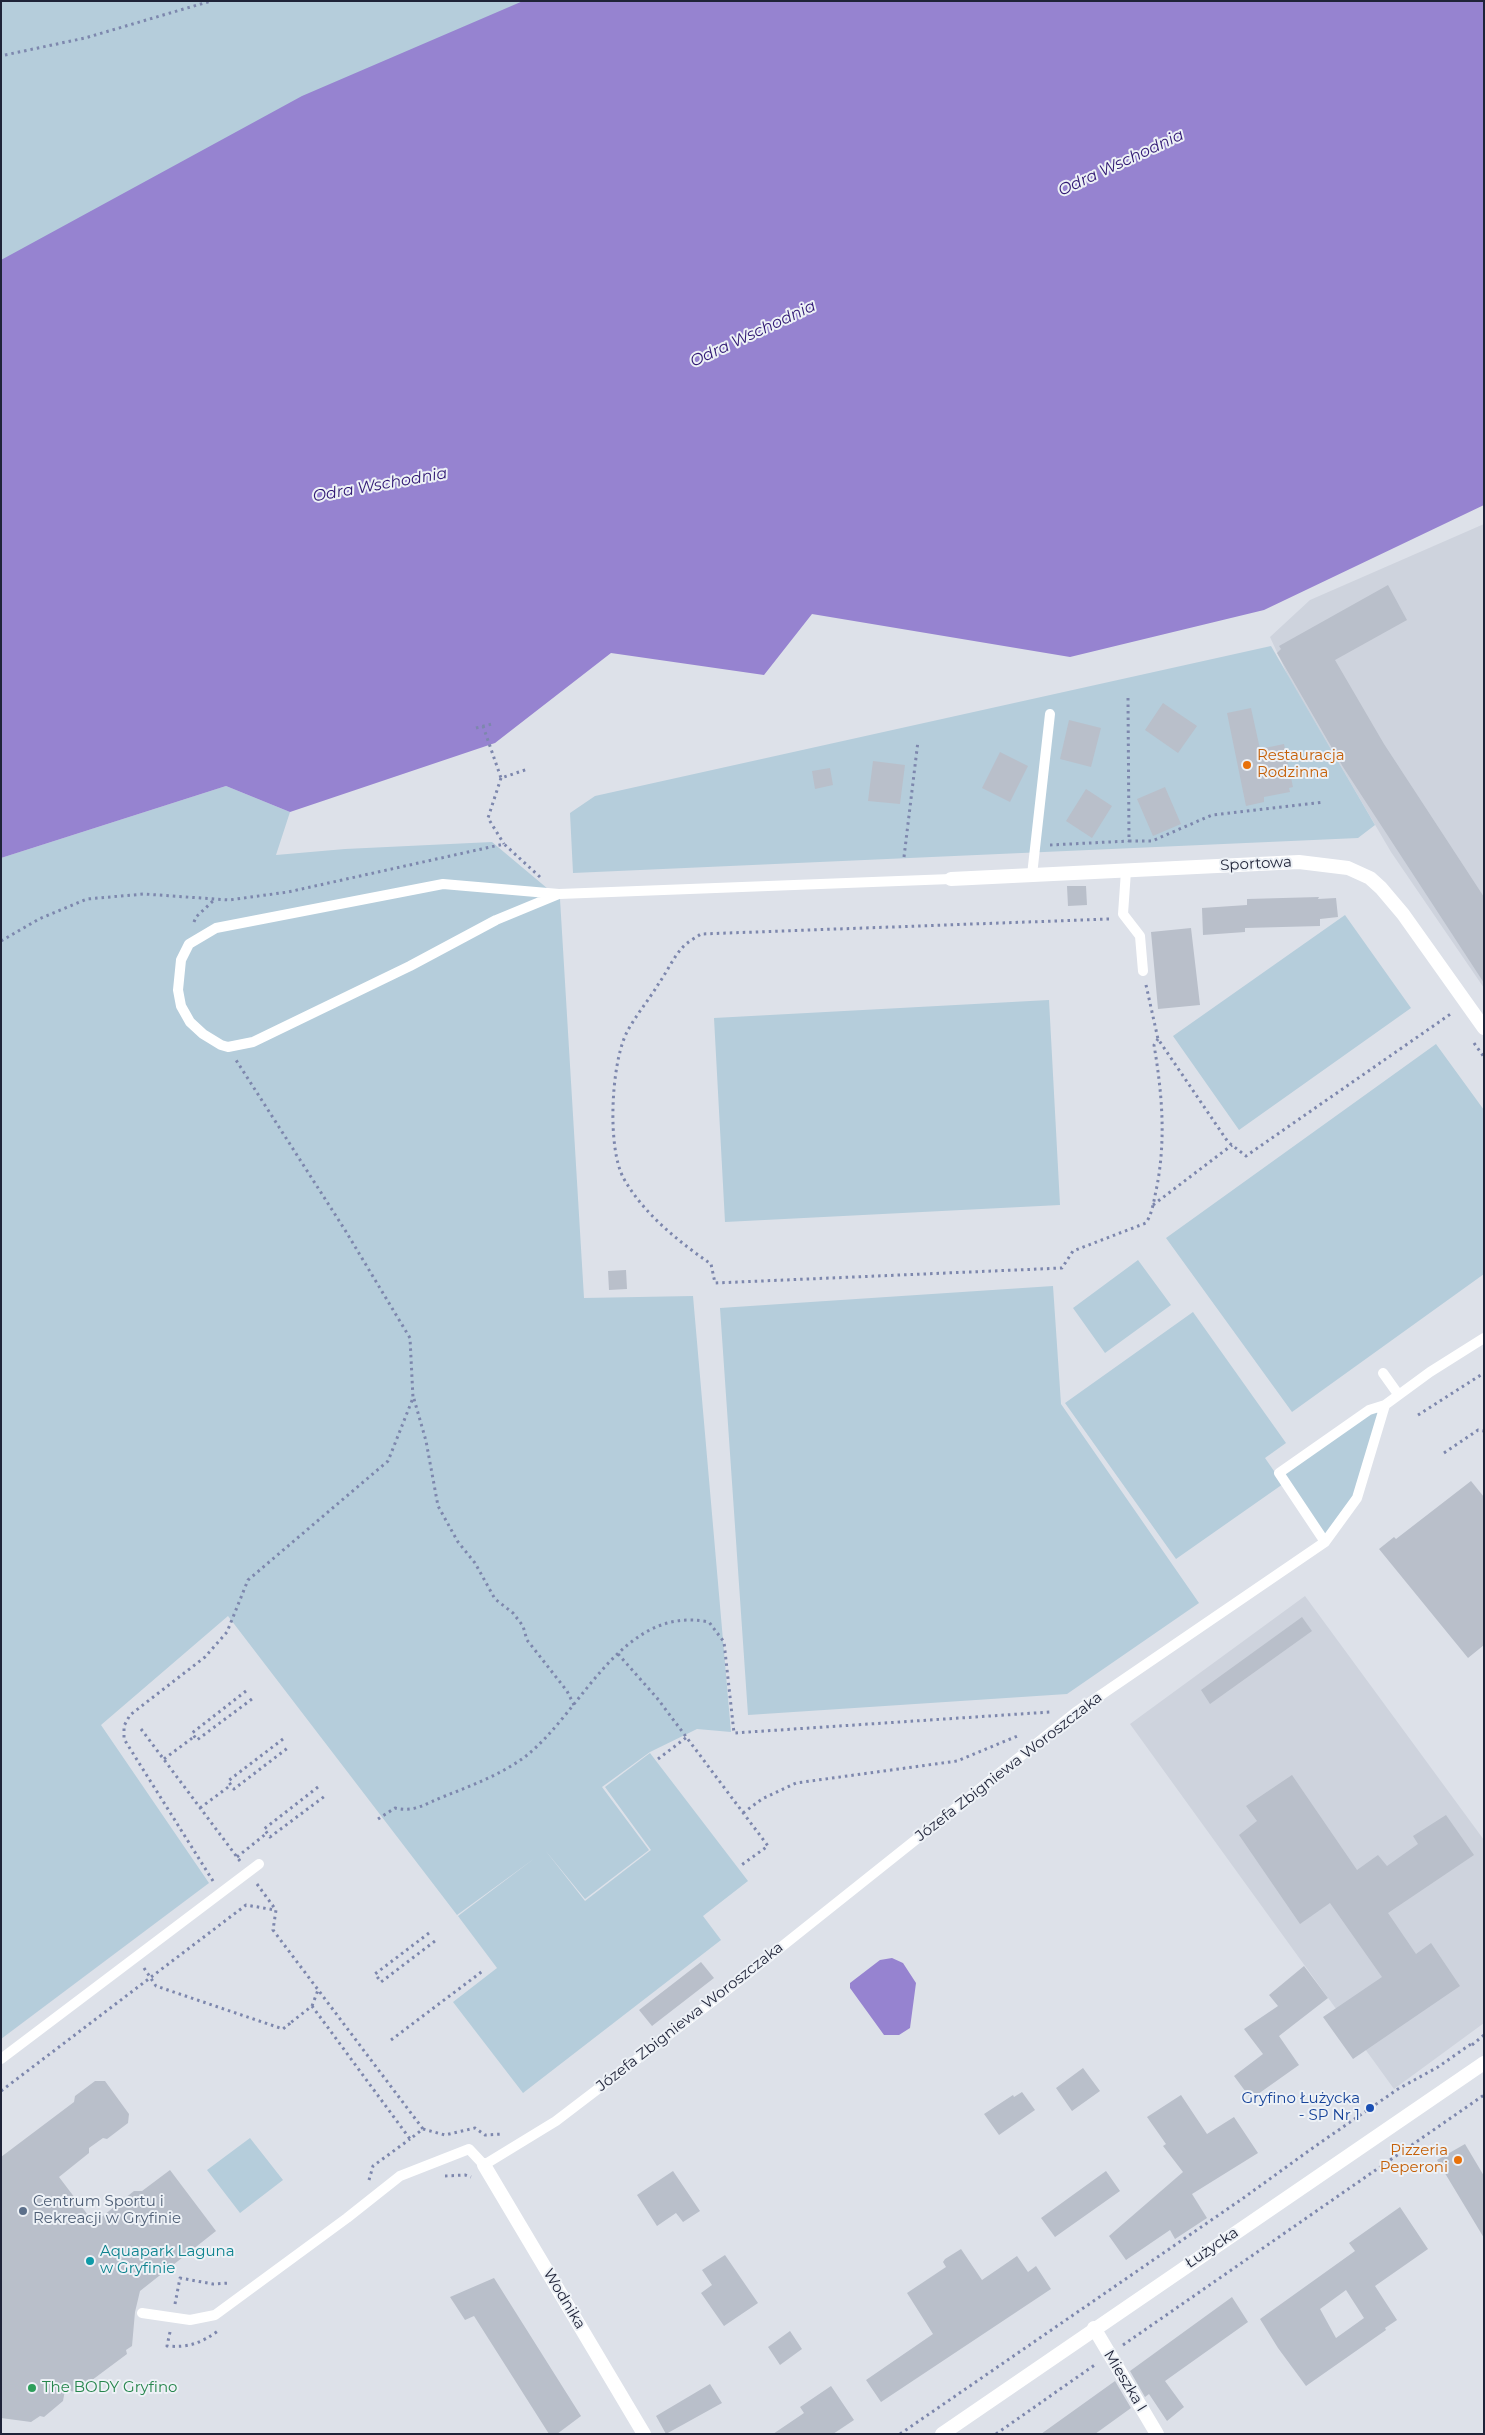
<!DOCTYPE html>
<meta charset="utf-8">
<style>
body{margin:0}
#map{position:relative;width:1485px;height:2435px;overflow:hidden;background:#dde1e9;font-family:Montserrat,sans-serif}
canvas{display:block}
.frame{position:absolute;inset:0;border:2px solid #1f2338;pointer-events:none}
</style>
<div id="map">
<canvas width="1485" height="2435"></canvas>
<div class="frame"></div>
</div>
<script>
const context = document.querySelector('canvas').getContext('2d');
context.lineJoin = 'round';
function fillPath(path, color) { context.fillStyle = color; context.fill(path, 'evenodd'); }
function strokePath(path, color, width, dash) { context.strokeStyle = color; context.lineWidth = width; context.lineCap = dash ? 'butt' : 'round'; context.setLineDash(dash || []); context.stroke(path); }
function write(font, color, halo, rows, align = 'center') {
  context.font = font + ' Montserrat,sans-serif'; context.lineWidth = 4; context.setLineDash([]); context.textBaseline = 'middle'; context.strokeStyle = halo; context.fillStyle = color; for (const [text, x, y, turn = 0] of rows) {
    context.save(); context.translate(x, y); context.rotate((+turn || 0) * Math.PI / 180); context.textAlign = isNaN(turn) ? turn : align; if (halo) context.strokeText(text, 0, 0); context.fillText(text, 0, 0); context.restore();
  }
}
fillPath(new Path2D(`
 M1484,524V988L1391,852L1288,676L1270,637L1310,600Z
 M1305,1596L1484,1840V2023L1394,2089L1130,1724Z`), '#ced3dd');
fillPath(new Path2D(`
 M1,1H591L1,273Z
 M1271,646L1375,825L1358,838L573,873L570,813L595,796Z
 M226,786L290,812L276,855L345,849L492,842L560,899L584,1298L693,1296L731,1732L697,1729L650,1752L602,1787L649,1850L585,1899L545,1850L585,1901L651,1850L605,1787L650,1753L748,1881L703,1916L721,1940L523,2093L453,2002L497,1968L458,1916L535,1858L457,1915L228,1616L101,1725L209,1883L1,2039V858Z
 M1345,915L1411,1008L1239,1130L1173,1036Z
 M1049,1000L1060,1205L725,1222L714,1018Z
 M1436,1044L1484,1110V1274L1292,1412L1166,1238Z
 M1138,1260L1171,1305L1105,1353L1073,1308Z
 M1053,1286L1061,1404L1199,1603L1067,1694L748,1715L720,1308Z
 M1193,1312L1286,1443L1265,1458L1283,1484L1176,1559L1065,1403Z
 M1385,1405L1357,1498L1325,1542L1279,1473Z
 M250,2138L283,2180L240,2213L207,2170Z`), '#b5cddb');
fillPath(new Path2D(`
 M523,1H1484V505L1264,610L1070,657L812,614L764,675L611,653L495,743L290,812L226,786L1,858V260L302,96Z
 M892,1958L903,1963L916,1983L910,2028L899,2035H884L850,1988V1983L880,1960Z`), '#9683d0');
fillPath(new Path2D(`
 M1388,585L1407,620L1335,660L1384,744L1484,897V983L1343,767L1277,653L1281,649L1279,646Z
 M1163,703L1197,726L1178,753L1145,730Z
 M1251,708L1260,749L1284,744L1293,787L1289,788L1290,792L1264,797V802L1246,806L1227,713Z
 M1069,720L1101,728L1091,767L1060,759Z
 M1000,752L1028,766L1010,802L982,788Z
 M873,761L905,765L900,804L868,801Z
 M830,768L833,785L815,789L812,771Z
 M1165,787L1181,824L1153,836L1137,799Z
 M1086,789L1112,806L1092,838L1066,821Z
 M1067,886H1086L1087,905L1068,906Z
 M1319,897L1318,899L1336,898L1338,917L1320,919V926L1245,928V932L1203,935L1202,908L1247,905V899Z
 M1191,928L1200,1005L1158,1009L1151,932Z
 M626,1270L627,1289L609,1290L608,1271Z
 M1471,1481L1484,1497V1645L1468,1658L1379,1549L1394,1537L1396,1539Z
 M1302,1617L1312,1631L1210,1704L1201,1690Z
 M1292,1775L1357,1870L1378,1855L1387,1866L1418,1844L1413,1836L1446,1815L1474,1855L1388,1913L1416,1954L1431,1943L1460,1986L1353,2059L1323,2017L1382,1977L1330,1903L1300,1924L1239,1835L1257,1821L1246,1806Z
 M701,1962L714,1978L652,2026L639,2010Z
 M1304,1966L1328,1998L1279,2036L1299,2065L1251,2099L1234,2076L1263,2054L1244,2029L1278,2006L1269,1995Z
 M1083,2068L1100,2091L1072,2111L1056,2088Z
 M95,2081H105L129,2114L128,2123L107,2139L103,2138L89,2148V2153L59,2177L94,2223L134,2191H142L170,2170L216,2231L140,2291L135,2312L132,2346L126,2350L127,2354L76,2392L65,2390L63,2401L44,2417L40,2416L31,2422L1,2418V2157L74,2102L75,2096Z
 M1022,2092L1035,2110L999,2135L984,2114L1013,2095L1014,2097Z
 M1181,2095L1207,2134L1234,2117L1258,2153L1192,2194L1207,2218L1175,2239L1170,2230L1126,2260L1109,2236L1183,2172L1163,2146L1166,2144L1147,2117Z
 M1465,2144L1484,2176V2238L1437,2160Z
 M673,2171L700,2211L683,2222L676,2213L657,2226L637,2195Z
 M1106,2171L1120,2191L1055,2237L1041,2218Z
 M1400,2207L1428,2249L1375,2286L1397,2320L1385,2328L1386,2330L1306,2386L1278,2348L1260,2319L1355,2251L1349,2243ZM1346,2290L1364,2318L1336,2338L1320,2309Z
 M961,2249L982,2280L1017,2256L1028,2272L1036,2266L1051,2289L881,2402L866,2380L933,2334L907,2293L946,2267L943,2262L945,2259Z
 M725,2255L758,2303L724,2326L701,2293L712,2285L702,2270Z
 M494,2278L581,2416L557,2434H549L474,2316L465,2320L450,2297Z
 M1232,2297L1248,2322L1165,2381L1184,2407L1167,2421L1149,2394L1145,2397L1130,2371Z
 M790,2331L802,2349L780,2365L768,2347Z
 M1115,2381L1131,2408L1095,2434H1041Z
 M710,2384L722,2403L666,2434L656,2416Z
 M831,2386L854,2420L833,2434H773L804,2413L800,2407Z`), '#b9bfca');
strokePath(new Path2D(`
 M5,55L85,38L211,1
 M1128,698L1129,841H1152L1212,815L1324,802
 M483,726L501,778L528,769
 M476,728L492,724
 M501,778L488,818L504,844
 M1050,845L1129,841
 M904,857L918,741
 M1109,919L701,934C695,938 687,942 682,948C673,958 667,972 659,983C649,1000 635,1016 626,1034C611,1066 607,1149 624,1179C644,1214 679,1242 711,1264L715,1283L1062,1268L1073,1251L1146,1223C1153,1212 1154,1199 1157,1186C1166,1138 1162,1093 1154,1045L1158,1039
 M194,922L196,917L215,899
 M1,941L39,919L87,899L144,894L229,900L288,892L504,844L540,877
 M1146,985L1158,1039L1228,1142L1246,1156L1452,1013
 M1474,1043L1484,1057
 M1153,1205L1232,1145
 M414,1399L426,1441L438,1506L458,1542L475,1563L495,1599L513,1613L523,1626L527,1640L567,1691L574,1705
 M1418,1415L1484,1373
 M1444,1453L1478,1430L1484,1431
 M618,1654L657,1698L768,1846L740,1866
 M246,1691L192,1733L197,1740L252,1699
 M141,1729L240,1861
 M283,1739L228,1781L234,1789L289,1747
 M164,1759L195,1736
 M658,1759L687,1737
 M318,1787L264,1829L270,1837L325,1796
 M200,1808L231,1785
 M743,1813L762,1799L796,1783L957,1761L1020,1735
 M378,1819L395,1808C415,1813 426,1803 445,1796C473,1785 502,1774 526,1756C583,1711 622,1604 709,1622L724,1642L734,1733L1050,1712
 M237,1857L267,1833
 M213,1881L124,1739V1726L130,1715L205,1657L227,1632L248,1580L388,1461L413,1398L410,1338L345,1230L236,1060
 M257,1884L276,1910L273,1930L423,2129L410,2139L312,2006L289,2024
 M429,1933L375,1974L381,1982L435,1941
 M144,1968L156,1986L283,2029L289,2024L291,2028
 M312,2006L318,1990
 M391,2040L484,1970
 M1472,2045L1484,2035
 M1,2091L246,1905L275,1910
 M423,2129L445,2135L475,2128L485,2135L503,2134
 M445,2176L465,2175L471,2177
 M369,2180L373,2166L410,2139
 M175,2304L180,2278L213,2284L230,2283
 M170,2332L167,2346C188,2348 201,2343 218,2331
 M1123,2345L1484,2095
 M900,2434L1242,2199L1314,2147L1398,2089L1438,2067L1471,2044
 M996,2434L1096,2364`), '#7d87ad', 3, [2.5, 4]);
strokePath(new Path2D(`
 M1126,871L1123,914L1140,936L1143,971
 M1032,875L1050,714
 M559,894L443,884L216,928L189,944L181,960L178,990L181,1006L190,1022L203,1034L221,1045L228,1047L253,1042L410,966L496,920L559,894L951,879
 M1383,1373L1398,1394
 M1325,1542L1279,1473L1369,1410L1385,1405
 M1,2059L259,1864
 M142,2313L190,2320L215,2315L347,2218L400,2176L469,2149L484,2165L556,2121L721,1995L1076,1712L1325,1542L1357,1498L1385,1405L1430,1372L1484,1338`), '#fff', 10);
strokePath(new Path2D(`
 M951,879L1299,862L1348,868L1370,878L1381,888L1403,914L1484,1028
 M484,2165L644,2434
 M1094,2328L1157,2434`), '#fff', 14);
strokePath(new Path2D(`
 M942,2434L1484,2063`), '#fff', 14);
for (const [x, y, r, color] of [
 [1247,765,5,"#e8710a"],
 [1370,2108,5,"#1a4fb4"],
 [1458,2160,5,"#e8710a"],
 [23,2211,5,"#5c6f8a"],
 [90,2261,5,"#0f9aa8"],
 [32,2388,5,"#2e9e5b"]
]) { const dot = new Path2D(); dot.arc(x, y, r, 0, 2 * Math.PI); context.fillStyle = color; context.fill(dot); strokePath(dot, '#edf1f6', 2); }
write('15px', '#c56008', '#edf1f6', [
 ["Restauracja",1257,756],
 ["Rodzinna",1257,773],
 ["Pizzeria",1448,2151,"right"],
 ["Peperoni",1448,2168,"right"]
], 'left');
write('15px', '#1f2338', '#edf1f6', [
 ["Sportowa",1256,864,-3],
 ["Józefa Zbigniewa Woroszczaka",1009,1767,-38],
 ["Józefa Zbigniewa Woroszczaka",690,2017,-38],
 ["Łużycka",1212,2248,-34],
 ["Wodnika",564,2299,59],
 ["Mieszka I",1125,2381,59]
]);
write('15px', '#164399', '#edf1f6', [
 ["Gryfino Łużycka",1360,2099],
 ["- SP Nr 1",1360,2116]
], 'right');
write('15px', '#4e5e75', '#edf1f6', [
 ["Centrum Sportu i",33,2202],
 ["Rekreacji w Gryfinie",33,2219]
], 'left');
write('15px', '#0d838f', '#edf1f6', [
 ["Aquapark Laguna",100,2252],
 ["w Gryfinie",100,2269]
], 'left');
write('15px', '#27864d', '#edf1f6', [
 ["The BODY Gryfino",42,2388]
], 'left');
write('italic 16px', '#311974', '#edf1f6', [
 ["Odra Wschodnia",1121,163,-25],
 ["Odra Wschodnia",753,334,-25],
 ["Odra Wschodnia",380,485,-10]
]);
</script>
